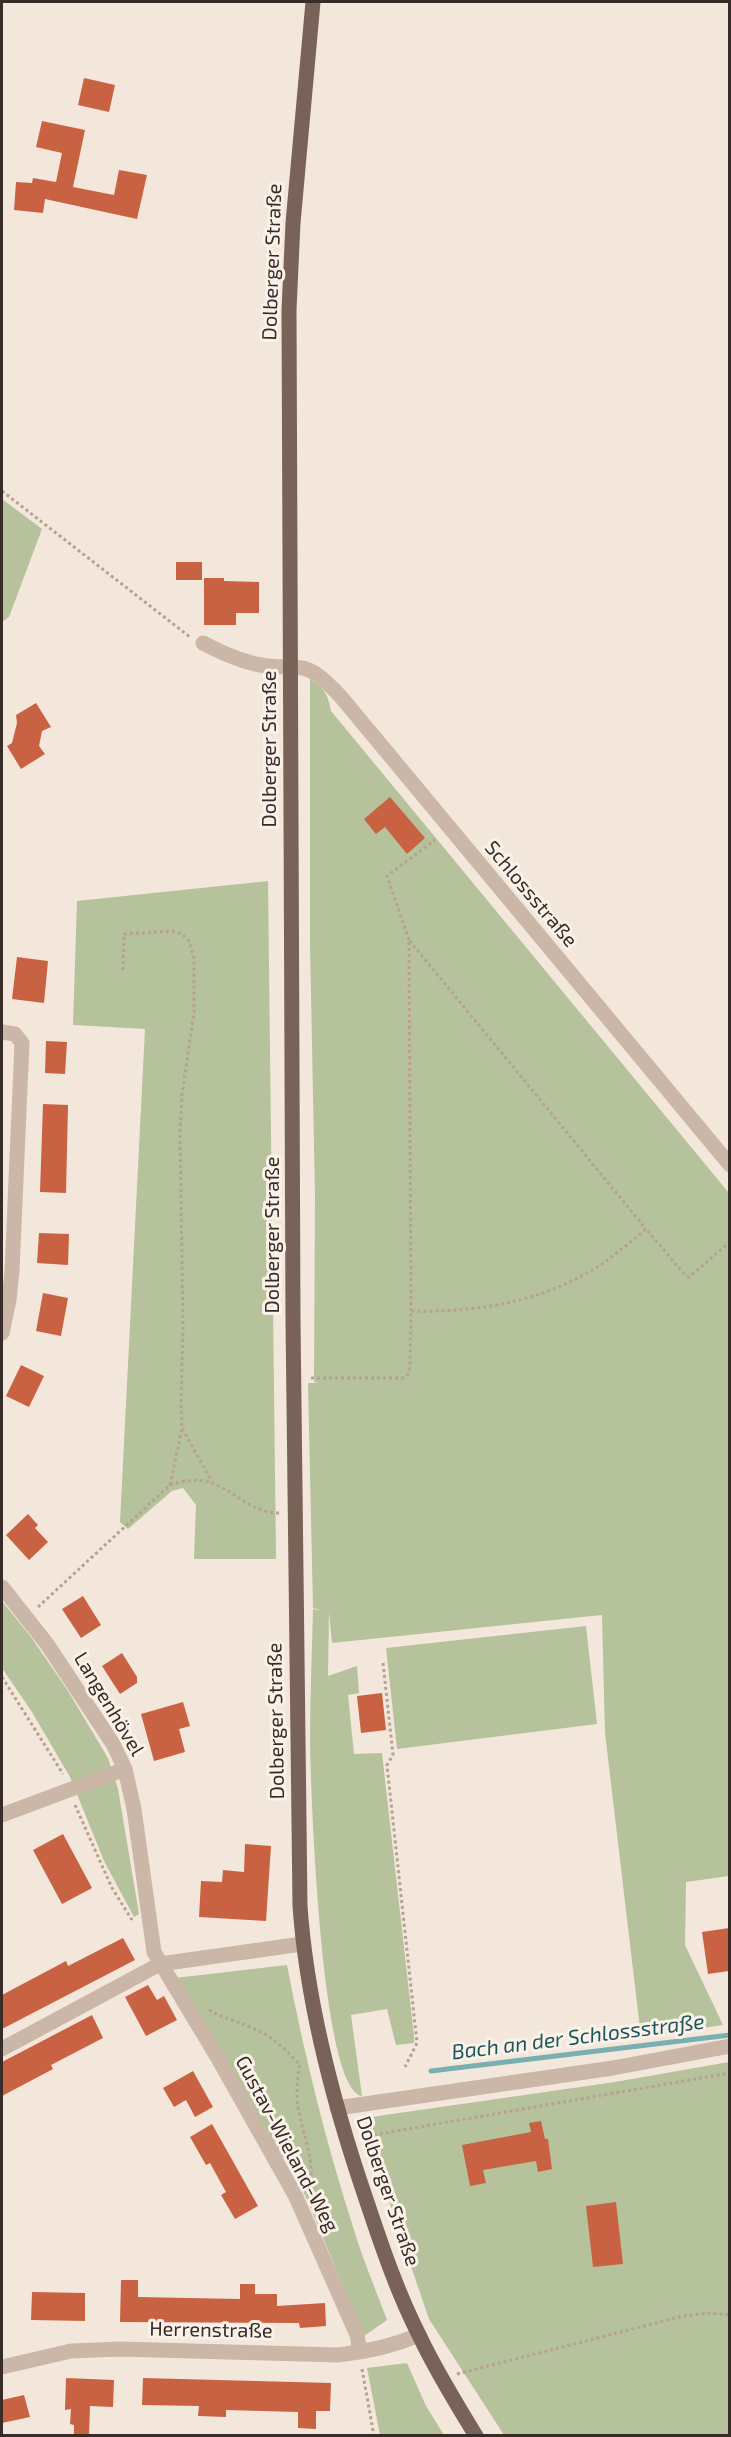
<!DOCTYPE html>
<meta charset="utf-8">
<style>
body{margin:0}
#map{position:relative;width:731px;height:2437px;overflow:hidden;background:#f3e7db;font-family:"Exo 2",sans-serif}
canvas{display:block}
.frame{position:absolute;inset:0;border:3px solid #372c28;pointer-events:none}
</style>
<div id="map">
<canvas width="731" height="2437"></canvas>
<div class="frame"></div>
</div>
<script>
const context = document.querySelector('canvas').getContext('2d');
context.lineJoin = 'round';
function fillPath(path, color) { context.fillStyle = color; context.fill(path, 'evenodd'); }
function strokePath(path, color, width, dash) { context.strokeStyle = color; context.lineWidth = width; context.lineCap = dash ? 'butt' : 'round'; context.setLineDash(dash || []); context.stroke(path); }
function write(font, color, halo, rows, align = 'center') {
  context.font = font + ' "Exo 2",sans-serif'; context.lineWidth = 6; context.setLineDash([]); context.textBaseline = 'middle'; context.strokeStyle = halo; context.fillStyle = color; for (const [text, x, y, turn = 0] of rows) {
    context.save(); context.translate(x, y); context.rotate((+turn || 0) * Math.PI / 180); context.textAlign = isNaN(turn) ? turn : align; if (halo) context.strokeText(text, 0, 0); context.fillText(text, 0, 0); context.restore();
  }
}
fillPath(new Path2D(`
 M2,499L42,529L9,617L2,622Z
 M310,679C325,688 328,695 331,711L729,1193V1876L686,1882L685,1945L723,2025L641,2037L605,1733L602,1615L332,1643L329,1612L328,1676L357,1666L359,1693L348,1695L354,1754L382,1753L414,2036V2043L396,2045L387,2009L351,2015L362,2096C320,2088 311,1787 310,1741C310,1697 312,1653 313,1609L323,1611L313,1608L308,1383H319L314,1382L315,1195L310,944Z
 M268,881L276,1559H194L196,1505L183,1488L172,1491L128,1529L120,1522L145,1029L73,1025L77,901Z
 M2,1601L31,1637L68,1691L108,1758L118,1789L139,1914L134,1917L104,1861L70,1777L32,1712L2,1668Z
 M586,1626L597,1724L397,1749L386,1648Z
 M287,1965C304,2054 326,2143 354,2230C363,2260 376,2290 387,2320L364,2336L305,2195L175,1978Z
 M729,2062V2435H504L429,2319L393,2214L364,2118L615,2082Z
 M407,2363L426,2406L444,2435H380L367,2368Z`), '#b5c29b');
strokePath(new Path2D(`
 M431,2071L730,2035`), '#79afb0', 5);
fillPath(new Path2D(`
 M84,78L115,85L109,112L78,105Z
 M42,121L85,130L73,187L114,195L119,170L147,175L137,219L45,199L43,213L14,210L16,182L32,183L33,178L56,182L62,153L36,147Z
 M176,562H202V580H176Z
 M204,578H224V581L259,582V613H236V625H204Z
 M36,703L51,727L42,731L39,746L45,754L21,769L7,746L12,743L17,723L16,715Z
 M390,797L425,838L407,854L385,827L376,834L364,819Z
 M17,957L48,961L44,1003L12,999Z
 M46,1041L67,1042L65,1074L45,1073Z
 M43,1104L68,1105L66,1193L40,1192Z
 M39,1233L69,1234L68,1265L37,1263Z
 M43,1293L68,1298L61,1336L36,1331Z
 M21,1365L44,1376L29,1407L6,1396Z
 M28,1514L38,1525L35,1528L48,1542L29,1560L6,1535Z
 M83,1596L101,1625L81,1638L62,1609Z
 M122,1653L137,1677V1683L120,1694L102,1666Z
 M382,1693L386,1730L361,1733L357,1696Z
 M183,1702L190,1726L179,1729L185,1752L154,1761L141,1714Z
 M63,1834L92,1888L62,1904L33,1850Z
 M245,1844L271,1846L266,1921L199,1917L201,1881L222,1882L223,1870L244,1872Z
 M729,1928V1971L708,1974L702,1932Z
 M123,1938L135,1960L2,2029V1995L66,1961L68,1966Z
 M148,1985L157,2000L164,1996L177,2020L146,2036L125,1997Z
 M92,2015L103,2038L51,2065L53,2069L2,2096V2062Z
 M193,2071L213,2107L195,2117L186,2100L174,2107L163,2088Z
 M541,2121L545,2139H548L552,2169L538,2172L536,2161L483,2170L486,2183L470,2186L462,2145L531,2132L529,2123Z
 M212,2124L258,2206L235,2219L221,2195L226,2192L210,2163L206,2165L190,2137Z
 M616,2202L623,2264L593,2267L586,2206Z
 M121,2280H138V2297L240,2299V2284H255V2294H277V2306L325,2303L326,2326L300,2328L299,2323L120,2322Z
 M32,2292L85,2293V2321L31,2320Z
 M66,2378L114,2380L113,2407L90,2406L89,2436H74V2425L70,2424L71,2409L65,2410Z
 M143,2378L331,2383L330,2411H316V2429L298,2428V2412L226,2410V2417L198,2416L199,2406L142,2405Z
 M24,2395L30,2417L2,2423V2400Z`), '#c96243');
strokePath(new Path2D(`
 M2,491L190,637
 M409,940L387,876L435,840
 M123,970L124,934L172,931L182,934L189,941L194,958V1013L182,1095L180,1132L183,1328L181,1402L182,1428L212,1482
 M411,1311L409,940L646,1229
 M311,1378H402L408,1374L410,1367L411,1311C477,1313 546,1301 602,1264C617,1253 632,1241 646,1229L685,1275L689,1277L730,1242
 M170,1485L182,1428
 M38,1607L170,1485C182,1481 199,1478 212,1483C237,1492 252,1514 281,1513
 M383,1663L393,1755L387,1765L417,2043L405,2067
 M2,1677L63,1774
 M75,1805L112,1888L132,1920
 M209,2010C225,2019 243,2023 259,2031C274,2038 289,2053 300,2065C297,2079 296,2093 298,2107C301,2128 317,2167 309,2186
 M362,2137L730,2073
 M362,2369L374,2436
 M457,2374L683,2316L710,2313L730,2315`), '#b7a191', 3, [3, 3]);
strokePath(new Path2D(`
 M203,643C222,653 247,664 268,666C282,668 296,665 309,670C331,680 355,715 371,733L730,1165
 M2,1032L15,1034L22,1043L12,1271L9,1300L2,1333
 M2,1587L47,1644L113,1744L125,1769L134,1809L154,1952L219,2060L295,2195L357,2335L360,2352
 M2,1815L125,1769
 M2,2049L160,1964L302,1944
 M337,2108L613,2068L730,2046
 M2,2367L71,2351L120,2349L338,2355C366,2352 393,2346 419,2335`), '#cbb7a7', 15);
strokePath(new Path2D(`
 M313,2L293,223L289,310L293,1321L300,1906C307,2006 334,2106 367,2202C382,2247 398,2294 420,2337C436,2371 456,2403 476,2436`), '#796358', 15);
write('20px', '#372c28', '#faf1e8', [
 ["Dolberger Straße",272,262,-88],
 ["Dolberger Straße",269,749,-90],
 ["Schlossstraße",531,894,50],
 ["Dolberger Straße",272,1235,-90],
 ["Langenhövel",109,1704,59],
 ["Dolberger Straße",276,1721,-91],
 ["Gustav-Wieland-Weg",287,2144,62],
 ["Dolberger Straße",388,2191,71],
 ["Herrenstraße",211,2330,1]
]);
write('italic 21px', '#1c565a', '#faf1e8', [
 ["Bach an der Schlossstraße",578,2037,-7]
]);
</script>
